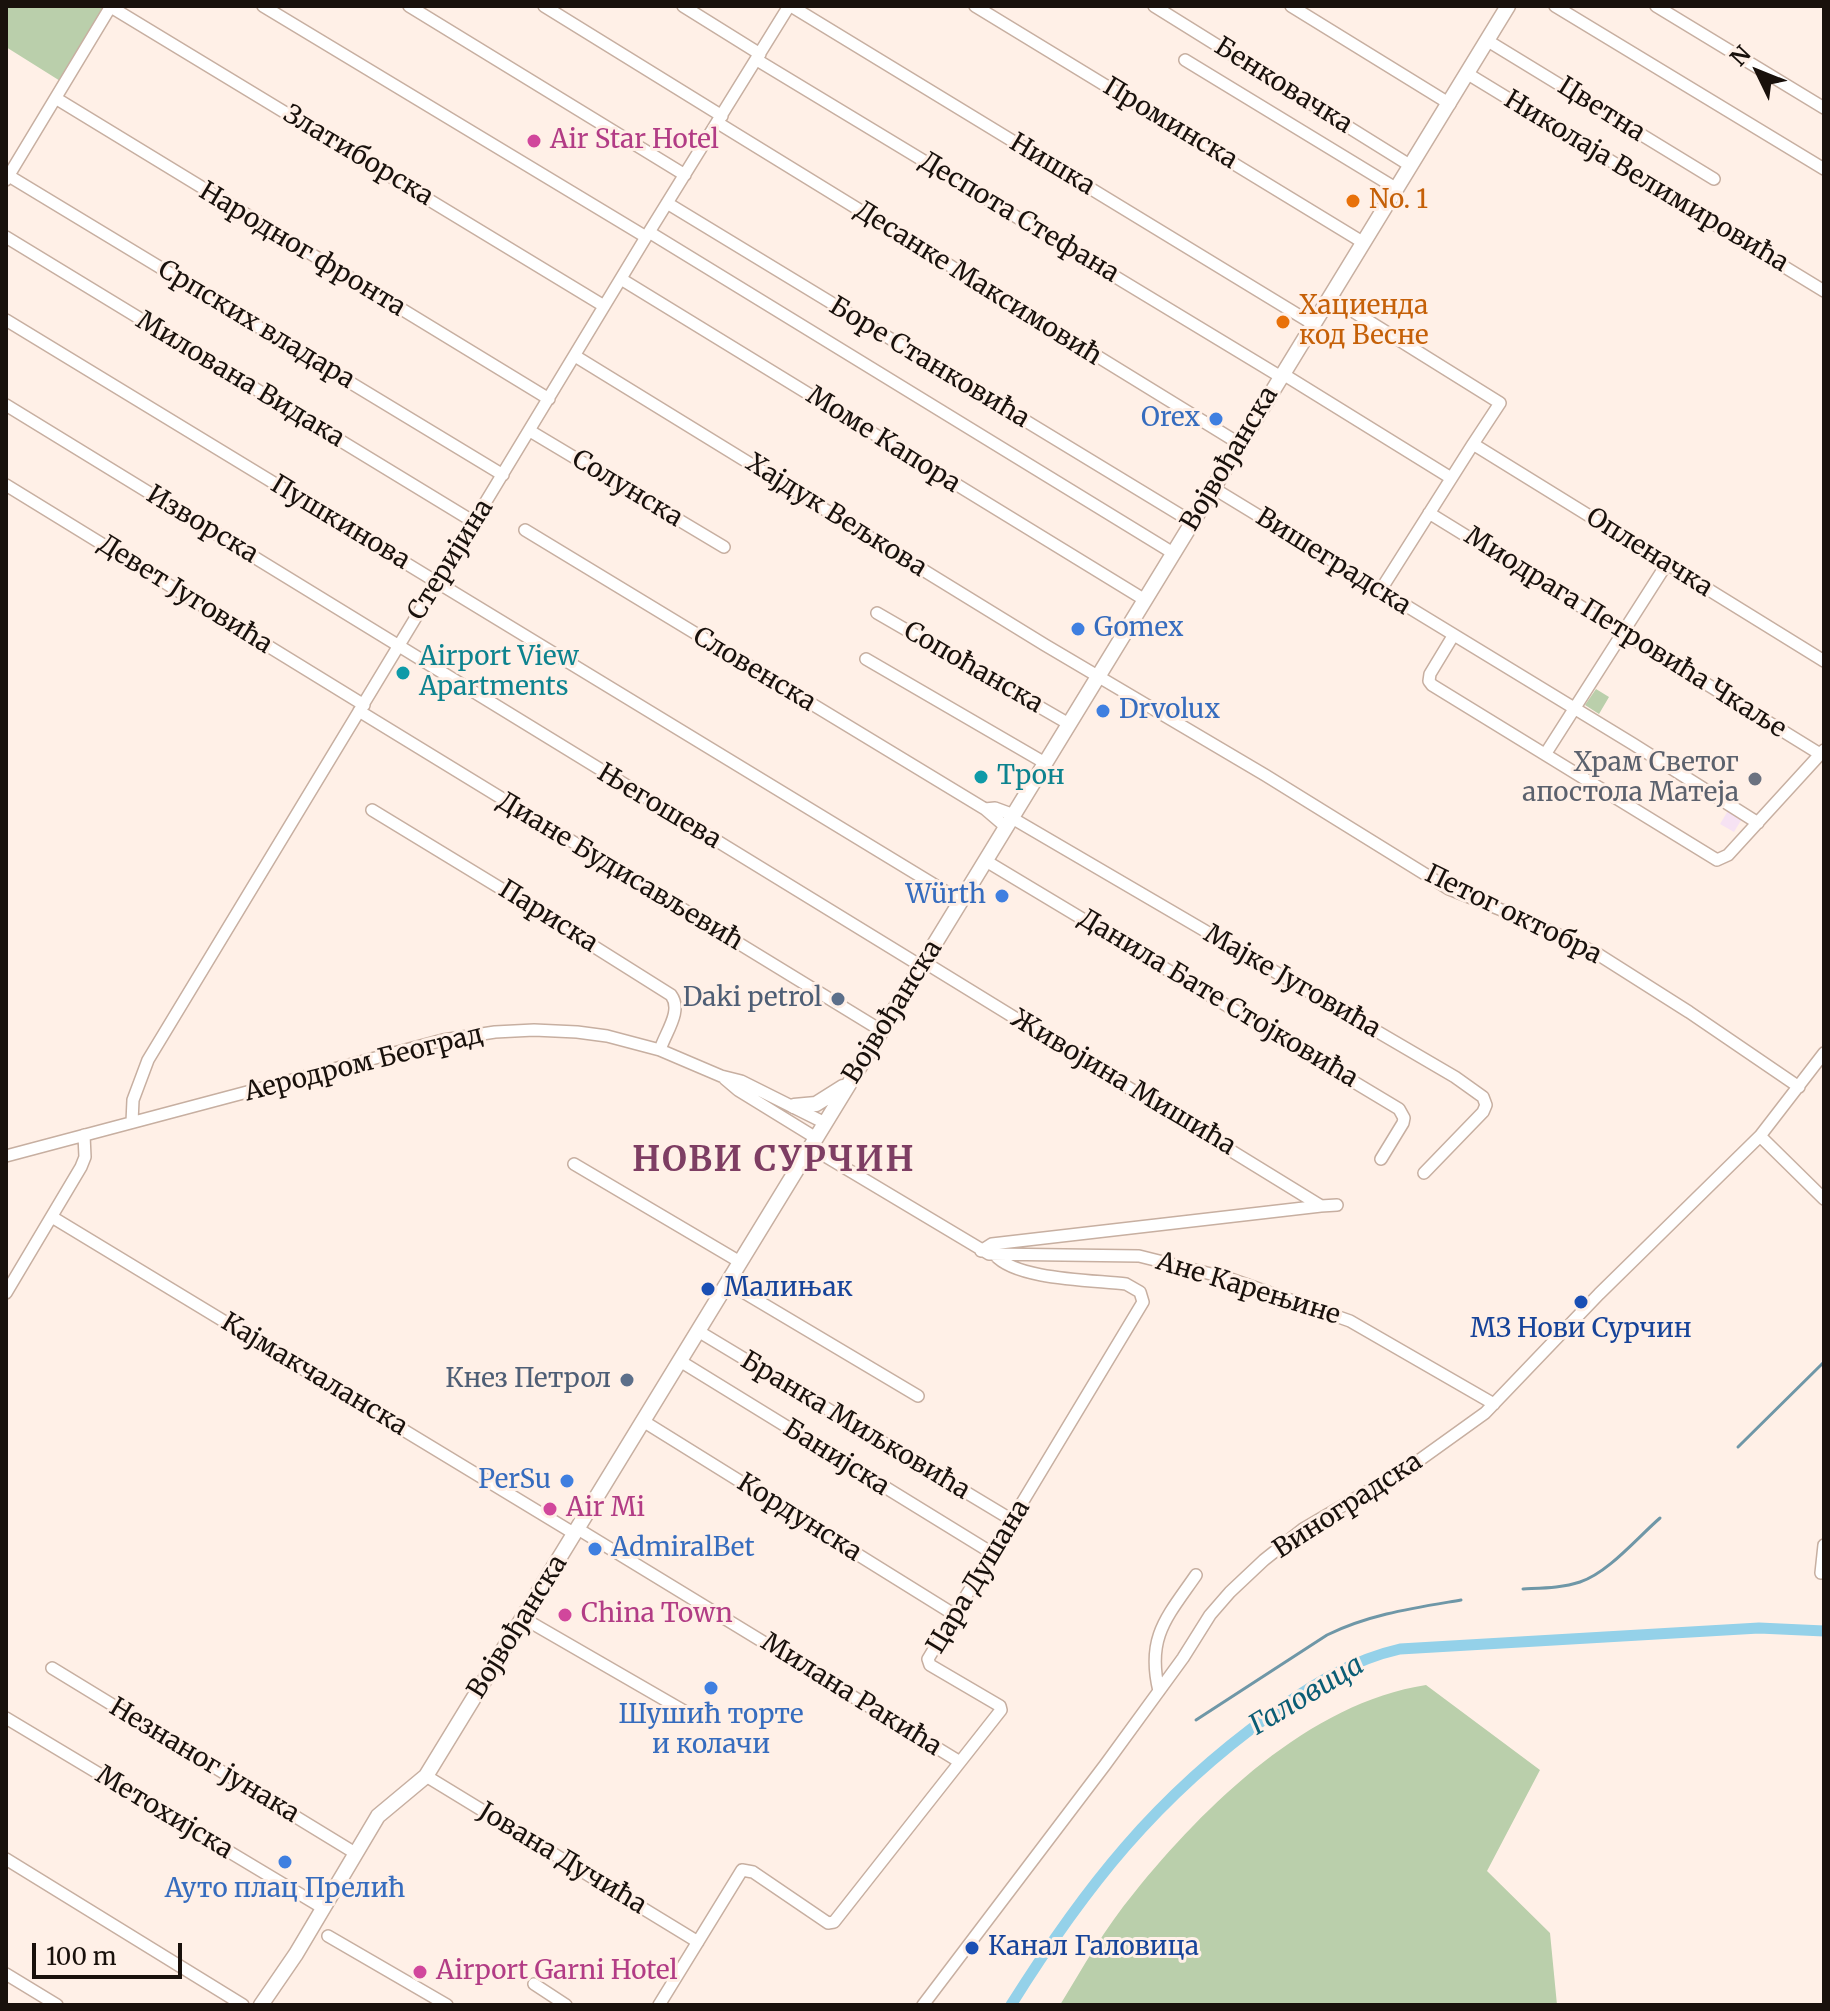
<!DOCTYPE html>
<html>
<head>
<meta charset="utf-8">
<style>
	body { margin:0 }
	#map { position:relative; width:1830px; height:2011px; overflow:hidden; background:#fff0e7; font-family:Merriweather,serif }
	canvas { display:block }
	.frame { position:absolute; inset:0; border:8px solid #19110c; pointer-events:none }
	.north { position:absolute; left:1718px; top:32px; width:80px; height:80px; -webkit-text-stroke:6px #fff0e7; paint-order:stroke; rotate:313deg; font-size:22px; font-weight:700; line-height:32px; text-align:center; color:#19110c }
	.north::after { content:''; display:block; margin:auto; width:28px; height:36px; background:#19110c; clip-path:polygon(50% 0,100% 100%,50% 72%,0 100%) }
	.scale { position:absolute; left:32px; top:1943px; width:150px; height:36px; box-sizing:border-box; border:4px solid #19110c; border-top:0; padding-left:10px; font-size:24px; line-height:28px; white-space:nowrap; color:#19110c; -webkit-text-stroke:6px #fff0e7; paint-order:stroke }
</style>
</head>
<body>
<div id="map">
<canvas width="1830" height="2011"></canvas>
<div class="frame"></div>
<div class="north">N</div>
<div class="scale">100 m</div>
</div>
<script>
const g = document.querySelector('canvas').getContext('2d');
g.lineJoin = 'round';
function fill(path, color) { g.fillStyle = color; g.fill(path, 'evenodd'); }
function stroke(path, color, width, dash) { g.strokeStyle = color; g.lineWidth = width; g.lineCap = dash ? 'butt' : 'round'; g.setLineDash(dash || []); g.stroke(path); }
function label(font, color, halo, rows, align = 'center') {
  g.font = font + ' Merriweather,serif'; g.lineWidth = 6; g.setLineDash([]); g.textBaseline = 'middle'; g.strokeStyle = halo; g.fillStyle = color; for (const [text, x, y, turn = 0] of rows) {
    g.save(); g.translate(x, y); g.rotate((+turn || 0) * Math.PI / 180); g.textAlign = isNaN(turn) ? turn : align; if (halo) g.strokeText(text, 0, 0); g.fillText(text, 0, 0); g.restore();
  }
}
fill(new Path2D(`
	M1729,809L1743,817L1734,832L1720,824Z`), '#f6e2f3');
fill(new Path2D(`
	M6,6H105L80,46L85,50L65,84L6,47Z
	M1596,689L1609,697L1599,714L1585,705Z
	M1426,1685L1540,1770L1487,1871L1550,1933L1557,2005H1060C1083,1967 1105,1928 1134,1893C1205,1805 1309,1703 1426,1685Z`), '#bacfab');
stroke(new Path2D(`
	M1738,1447L1824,1362
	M1523,1589C1542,1588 1562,1588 1580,1582C1608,1573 1638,1537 1660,1518
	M1196,1720L1327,1635C1370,1614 1414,1608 1461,1600`), '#6f97a7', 3);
stroke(new Path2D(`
	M1011,2005C1085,1887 1156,1797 1270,1715C1310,1686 1351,1660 1400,1649L1759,1628L1824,1631`), '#94d1e9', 11);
const minor = new Path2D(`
	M263,6L646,237
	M409,6L685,175
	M544,6L722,116
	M683,6L760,54
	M791,6L1313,324
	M975,6L1364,243
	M1154,6L1411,166
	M1291,6L1450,104
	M1555,6L1824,169
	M1656,6L1824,108
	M111,7L604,306
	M1488,41L1714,179
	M757,60L1281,377
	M1185,60L1397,189
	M1468,74L1824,291
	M57,99L549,399
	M718,123L1240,444
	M9,176L503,475
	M6,180L111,6
	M667,203L1192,522
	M649,232L1173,553
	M6,237L474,522
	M621,279L1145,600
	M1330,297L1500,403L1473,444
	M6,320L961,901
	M575,356L1045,645L1265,775L1449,889L1534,923L1596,953L1689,1012L1799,1087
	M1283,374L1451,478
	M6,405L921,966
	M530,431L724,547
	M6,485L364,705
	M1213,488L1633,744L1758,823
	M1429,513L1820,754
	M525,530L985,809L1006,827
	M1380,591L1473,444L1824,661
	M877,613L1069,724
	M1453,636L1430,674L1429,681L1432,685L1717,860L1728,855L1824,750
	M866,659L1045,763
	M359,711L882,1031
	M1546,753L1666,565
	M985,809L995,808L1014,815
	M372,810L528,905L671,995C683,1011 665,1033 660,1050
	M1012,818L1455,1077L1483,1097L1486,1105L1483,1112L1424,1173
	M986,861L1399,1109L1404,1118L1403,1123L1381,1159
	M924,962L1321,1206L1337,1205
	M725,1079L738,1090L816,1138
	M132,1122L133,1100L148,1060L646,237L789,6
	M1760,1136L1824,1199
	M810,1147L989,1254L1139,1256L1231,1279L1350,1321L1494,1404
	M6,1156L443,1040L495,1032L534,1030L577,1032L607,1036L660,1050L721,1076L741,1081L825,1123
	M574,1164L740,1262
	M52,1217L575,1534
	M981,1251L992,1244L1321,1206
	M728,1283L918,1396
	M6,1293L81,1167L85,1157L84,1135
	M698,1331L1012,1520
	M680,1361L992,1553
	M643,1421L955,1615
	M578,1529L960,1762
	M1821,1573L1824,1545
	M523,1618L691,1715
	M52,1668L355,1853
	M1159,1691C1146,1637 1167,1617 1196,1575
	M6,1718L323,1908
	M426,1776L698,1942
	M6,1859L243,2005
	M328,1936L447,2005
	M6,1974L57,2005
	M534,1984L566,2005
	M659,2005L742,1870L753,1872L828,1923L834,1922L1001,1710L1000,1706L930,1665L928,1659L1143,1302L1140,1292L1126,1284C1094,1280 1016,1280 995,1255
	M923,2005L1105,1765L1183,1658L1210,1615L1230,1592L1264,1560L1303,1529L1414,1464L1485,1413L1599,1294L1760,1136L1824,1053`);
const major = new Path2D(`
	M794,1106L816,1104L843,1087
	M261,2005L296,1954L378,1816L426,1776L1508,6`);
stroke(minor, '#c7afa1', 14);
stroke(major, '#c7afa1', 17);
stroke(minor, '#fff', 11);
stroke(major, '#fff', 14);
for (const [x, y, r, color] of [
	[534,141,8,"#d1479c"],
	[1353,201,8,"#e8710a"],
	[1283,322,8,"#e8710a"],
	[1216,419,8,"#3f7fe0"],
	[1078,629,8,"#3f7fe0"],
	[403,673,8,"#0f9aa8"],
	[1103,711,8,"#3f7fe0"],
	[981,777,8,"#0f9aa8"],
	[1755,779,8,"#6b7280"],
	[1002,896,8,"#3f7fe0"],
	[838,999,8,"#5c6f8a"],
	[708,1289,8,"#1a4fb4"],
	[1581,1302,8,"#1a4fb4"],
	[627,1380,8,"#5c6f8a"],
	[567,1481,8,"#3f7fe0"],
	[550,1509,8,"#d1479c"],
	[595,1549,8,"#3f7fe0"],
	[565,1615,8,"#d1479c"],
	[711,1688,8,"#3f7fe0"],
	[285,1862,8,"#3f7fe0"],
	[972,1948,8,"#1a4fb4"],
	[420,1972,8,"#d1479c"]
]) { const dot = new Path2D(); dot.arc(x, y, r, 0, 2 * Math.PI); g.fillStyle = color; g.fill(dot); stroke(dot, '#fff0e7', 3); }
label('26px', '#19110c', '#fff0e7', [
	["Бенковачка",1283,86,32],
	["Цветна",1601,110,32],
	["Проминска",1170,124,31],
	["Златиборска",358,156,31],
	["Нишка",1052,165,31],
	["Николаја Велимировића",1646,182,31],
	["Деспота Стефана",1019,218,31],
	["Народног фронта",302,250,31],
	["Десанке Максимовић",978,284,32],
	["Српских владара",256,325,31],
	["Боре Станковића",929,363,31],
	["Милована Видака",240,380,31],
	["Моме Капора",883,440,32],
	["Војвођанска",1230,459,-59],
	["Солунска",627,489,31],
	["Хајдук Вељкова",836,516,32],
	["Пушкинова",340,523,31],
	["Изворска",202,525,31],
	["Опленачка",1649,553,32],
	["Стеријина",451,560,-58],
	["Вишеградска",1333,562,32],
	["Девет Југовића",185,595,32],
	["Миодрага Петровића Чкаље",1625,633,32],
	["Сопоћанска",973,668,30],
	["Словенска",754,670,31],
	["Његошева",659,807,31],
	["Диане Будисављевић",620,872,31],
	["Петог октобра",1513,915,26],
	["Париска",548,917,32],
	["Мајке Југовића",1292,982,30],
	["Данила Бате Стојковића",1218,999,31],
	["Војвођанска",893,1012,-58],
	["Аеродром Београд",364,1064,-14],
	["Живојина Мишића",1123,1083,31],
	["Ане Карењине",1248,1289,17],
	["Кајмакчаланска",314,1375,31],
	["Бранка Миљковића",855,1426,31],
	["Банијска",836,1458,32],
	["Виноградска",1348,1506,-33],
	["Кордунска",799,1518,32],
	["Цара Душана",979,1577,-59],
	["Војвођанска",518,1627,-58],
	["Милана Ракића",851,1695,32],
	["Незнаног јунака",204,1761,31],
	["Метохијска",164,1813,31],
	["Јована Дучића",562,1859,31]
]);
label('26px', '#b23c85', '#fff0e7', [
	["Air Star Hotel",550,141],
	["Air Mi",566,1509],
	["China Town",581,1615],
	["Airport Garni Hotel",436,1972]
], 'left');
label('26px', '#c56008', '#fff0e7', [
	["No. 1",1369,201],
	["Хациенда",1299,307],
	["код Весне",1299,337]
], 'left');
label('26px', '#366cbe', '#fff0e7', [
	["Orex",1200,419],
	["Gomex",1094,629,"left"],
	["Drvolux",1119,711,"left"],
	["Würth",986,896],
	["PerSu",551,1481],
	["AdmiralBet",611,1549,"left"],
	["Шушић торте",711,1716,"center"],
	["и колачи",711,1746,"center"],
	["Ауто плац Прелић",285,1890,"center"]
], 'right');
label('26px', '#0d838f', '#fff0e7', [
	["Airport View",419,658],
	["Apartments",419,688],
	["Трон",997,777]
], 'left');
label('26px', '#5b616d', '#fff0e7', [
	["Храм Светог",1739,764],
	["апостола Матеја",1739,794]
], 'right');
label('26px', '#4e5e75', '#fff0e7', [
	["Daki petrol",822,999],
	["Кнез Петрол",611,1380]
], 'right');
label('26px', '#164399', '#fff0e7', [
	["Малињак",724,1289],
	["МЗ Нови Сурчин",1581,1330,"center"],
	["Канал Галовица",988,1948]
], 'left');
label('italic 28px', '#0b5d75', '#fff0e7', [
	["Галовица",1307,1696,-31]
]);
g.letterSpacing = '2px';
label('bold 34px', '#7e3e63', '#fff0e7', [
	["НОВИ СУРЧИН",774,1161]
]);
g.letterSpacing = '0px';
</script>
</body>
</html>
